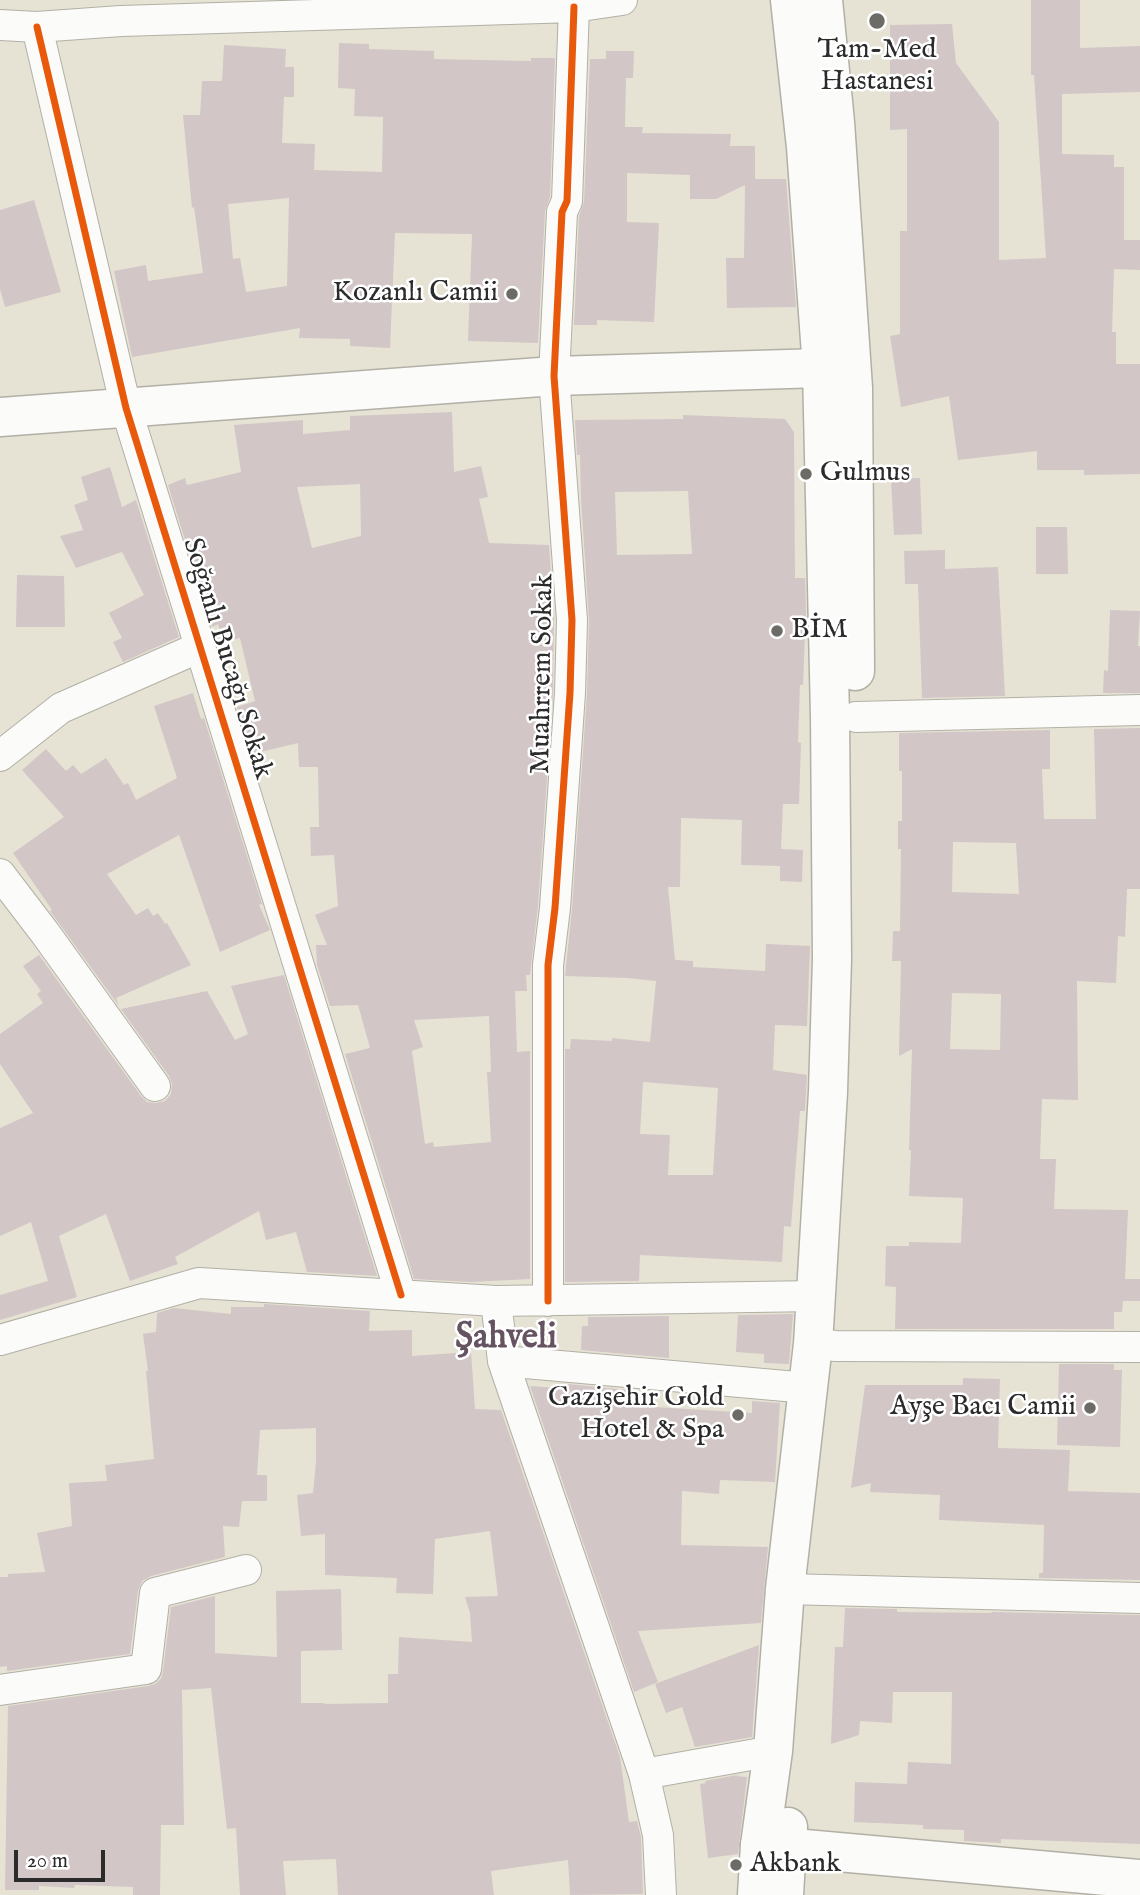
<!DOCTYPE html>
<html>
<head>
<meta charset="utf-8">
<style>
	body { margin:0 }
	#map { position:relative; width:1140px; height:1895px; overflow:hidden; background:#e6e3d4; font-family:"IM FELL English",serif }
	canvas { display:block }
	.scale { position:absolute; left:14px; top:1850px; width:91px; height:32px; box-sizing:border-box; border:4px solid #2b2b2b; border-top:0; padding-left:9px; font-size:21px; line-height:24px; white-space:nowrap; color:#2b2b2b; -webkit-text-stroke:5px #fff; paint-order:stroke }
</style>
</head>
<body>
<div id="map">
<canvas width="1140" height="1895"></canvas>
<div class="scale">20 m</div>
</div>
<script>
const g = document.querySelector('canvas').getContext('2d');
g.lineJoin = 'round';
function fill(path, color) { g.fillStyle = color; g.fill(path, 'evenodd'); }
function stroke(path, color, width, dash) { g.strokeStyle = color; g.lineWidth = width; g.lineCap = dash ? 'butt' : 'round'; g.setLineDash(dash || []); g.stroke(path); }
function label(font, color, halo, rows, align = 'center') {
  g.font = font + ' "IM FELL English",serif'; g.lineWidth = 5; g.setLineDash([]); g.textBaseline = 'middle'; g.strokeStyle = halo; g.fillStyle = color; for (const [text, x, y, turn = 0] of rows) {
    g.save(); g.translate(x, y); g.rotate((+turn || 0) * Math.PI / 180); g.textAlign = isNaN(turn) ? turn : align; if (halo) g.strokeText(text, 0, 0); g.fillText(text, 0, 0); g.restore();
  }
}
fill(new Path2D(`
	M1031,0H1080V48L1140,46V92L1062,94V154L1114,155V167H1124V240H1140V270L1114,269L1112,332H1116V364H1140V474L1084,475V470H1037V451L958,460L949,396L901,407L890,336L900,334V231H907V129L890,130V25L952,24L956,63L999,122V260L1046,258L1034,75H1031Z
	M339,43L369,44V49L434,51V59L531,61V58H555L550,197L545,211L538,343L468,341L472,234L395,233L390,348L350,346V339L299,338L300,328L132,357L114,271L146,265L148,281L203,273L194,207L192,208L183,115H200L202,81H222L224,45L286,49L285,67H294V97H284L282,143L315,144L314,170L382,172L383,117L354,116L355,89L338,88ZM289,198L287,286L246,292L240,258L233,259L228,204Z
	M606,51H634L633,78H626L625,127H643L642,133L731,134L730,146H755V179H786L796,307L727,308L726,258H744L745,185L716,199H690V175L627,173V222L659,223L654,322L597,320V325H574L579,216L584,202L590,59H606Z
	M34,200L61,292L5,307L0,289V210Z
	M452,412L454,472L481,466L488,497L479,499L489,543L549,545L554,620L553,692L538,906L530,975H526L527,991H515L517,1052L530,1051V1279L471,1282L414,1279L345,1054L370,1048L358,1005L330,1006L317,965L316,945H327L315,915L338,906L334,855L311,856L310,827H319L318,767H299L298,743L252,754L237,707L255,701L240,638L223,642L218,624L212,627L168,485L185,478L187,485L241,472L234,425L303,420V434L350,430V416ZM360,484L361,536L312,548L297,487ZM489,1016L491,1072H487L491,1142L434,1147L433,1142L425,1144L412,1051L423,1047L414,1020Z
	M683,415L785,419L794,432L795,578H805L806,613L803,685H800L798,742L801,743L799,804H783L781,849L803,850L802,882L780,881V866L741,865L742,820L681,818L680,887H668L675,960L693,961V967L765,971L766,944L810,946L807,1026L775,1025L773,1070L807,1075L805,1111H800L791,1227L784,1226L782,1262L640,1255L639,1281L565,1282V1049H570L571,1039L612,1041V1038L650,1042L656,981L627,978L565,976L572,909L587,694L589,620L581,499L580,455H577L575,420L683,419ZM688,491L692,554L617,555L615,492ZM643,1082L718,1088L713,1175H668L670,1135L640,1134Z
	M110,467L122,507L136,500L179,637L123,662L113,642L122,638L109,613L144,595L122,552L76,568L60,536L83,530L74,505L88,500L81,477Z
	M920,478L922,534L894,535L891,479Z
	M1036,527H1067L1068,574H1036Z
	M945,550V569L998,567L1005,696L922,698L918,584H905L904,551Z
	M17,575L64,576L65,627H16Z
	M1110,610L1140,611L1138,646H1140V693H1103L1104,670L1108,671Z
	M193,693L201,719L204,718L262,904L259,905L270,930L220,952L179,835L107,874L136,915L148,908L153,916L158,913L165,924L167,923L191,965L116,998L119,1006L50,911L52,910L13,853L64,817L22,770L46,749L66,771L73,765L81,774L106,758L124,785L128,783L136,800L177,778L154,706Z
	M1140,728V889H1127L1125,937L1118,936L1116,983L1077,981L1078,1100L1042,1099L1040,1159H1056L1054,1209L1128,1210L1125,1279H1140V1301H1123L1122,1312H1114V1329H895L896,1287L885,1286L886,1246H909V1242L961,1243L963,1198L909,1196L911,1150H909L912,1049L899,1056L901,961H892L893,931H900L901,849H898V821H902V771H899V733L1050,730V769H1042L1044,819H1096L1094,729ZM953,842L1016,843L1019,894L952,892ZM952,993L1001,994L1000,1050L950,1049Z
	M39,955L141,1096L147,1102L156,1103L165,1101L171,1094L172,1084L169,1076L121,1009L207,991L235,1040L248,1034L231,986L284,975L377,1276L307,1272L296,1232L266,1240L259,1211L175,1257L178,1264L130,1281L106,1214L59,1236L77,1297L0,1320V1295L48,1281L31,1222L0,1236V1128L33,1113L0,1064V1034L43,1003L37,994L41,991L23,966Z
	M264,1304L370,1311L369,1331L412,1330V1356L471,1352L475,1409L501,1410L620,1757L629,1822L637,1821L641,1837L643,1894L570,1895L568,1860L491,1871L494,1895H338L336,1859L283,1861L286,1895H240L236,1828L227,1829L211,1688L182,1690L184,1825H161L160,1895H133V1887L75,1885L74,1888L39,1886V1890H5L8,1706L148,1686L155,1684L161,1679L163,1671L171,1607L215,1596V1653L277,1657L276,1591L341,1589L342,1650L301,1651V1703H324L325,1704L388,1703V1674H398L399,1637L472,1642L470,1613L465,1597L498,1596L490,1531L435,1539L433,1594L396,1593L397,1578L325,1575V1534L301,1536L297,1495L313,1493L316,1462V1428L260,1430L257,1475H267V1501H242L239,1527L223,1526L225,1557L151,1576L142,1581L138,1591L130,1654L7,1671V1666L0,1667V1577H8V1574L45,1572L37,1533L72,1526L69,1483L107,1481L105,1465L154,1459L146,1371H148L143,1334L156,1332L157,1313L174,1308L231,1314V1307H264Z
	M793,1314L789,1364L764,1363V1354L736,1352L738,1315Z
	M669,1316V1358L581,1350L582,1326H588V1317Z
	M1059,1364H1114V1370H1122L1120,1447L1057,1445Z
	M963,1378L1000,1379L998,1448L1070,1450L1068,1491L1140,1493V1580L1039,1578V1573H1043L1044,1525L939,1520L940,1495L870,1492L871,1483L851,1488L865,1385H963Z
	M558,1383L638,1391V1406L752,1413V1401L780,1403L775,1482L720,1480L719,1494L682,1491L681,1545L768,1547L761,1623L638,1631L658,1682L634,1692L530,1386L558,1388Z
	M845,1608L897,1609V1612L992,1613V1612L1140,1615V1844L1001,1839V1843L964,1841V1830L923,1829V1825L854,1822L855,1782L907,1784L908,1762L951,1764L952,1692H893L892,1723L860,1721L859,1735L831,1744L835,1647H843Z
	M759,1645L752,1737L695,1747L682,1707L666,1713L655,1684Z
	M742,1774L736,1776L747,1777L738,1854L708,1858L700,1784L706,1783L705,1781Z`), '#d2c6c7');
const street = new Path2D(`
	M0,25L37,27L121,21L574,7L622,0
	M37,27L126,408L401,1295
	M856,717L1140,710
	M0,756L61,708L200,647
	M0,874L45,933L155,1086
	M496,1301L503,1361L644,1774L658,1835L661,1895
	M548,1301V965L555,908L570,693L572,620L554,376L562,212L567,201L574,7
	M0,1340L199,1283L496,1301L816,1296
	M813,1344L836,1346L1140,1347
	M503,1361L808,1388
	M785,1589L1140,1598
	M0,1690L146,1669L155,1593L246,1570
	M644,1774L773,1751`);
const secondary = new Path2D(`
	M0,417L554,376L822,368
	M760,1845L1140,1879`);
const primary = new Path2D(`
	M823,0L835,122L853,388L855,671
	M757,1895L760,1845L773,1751L785,1589L813,1344L828,1092L832,959L830,716L822,368L806,147L790,0
	M784,1895L788,1827`);
stroke(street, '#b2b0a6', 32);
stroke(secondary, '#b2b0a6', 41);
stroke(primary, '#b2b0a6', 41);
stroke(street, '#fbfbf9', 30);
stroke(secondary, '#fbfbf9', 38);
stroke(primary, '#fbfbf9', 38);
stroke(new Path2D(`
	M37,27L126,408L401,1295
	M548,1301V965L555,908L570,693L572,620L554,376L562,212L567,201L574,7`), '#e8590c', 7);
for (const [x, y, r, color] of [
	[877,21,9,"#6c6b66"],
	[512,294,7,"#6c6b66"],
	[806,474,7,"#6c6b66"],
	[777,631,7,"#6c6b66"],
	[1090,1408,7,"#6c6b66"],
	[738,1415,7,"#6c6b66"],
	[736,1865,7,"#6c6b66"]
]) { const dot = new Path2D(); dot.arc(x, y, r, 0, 2 * Math.PI); g.fillStyle = color; g.fill(dot); stroke(dot, '#fff', 2.5); }
label('28px', '#2b2b2b', '#fff', [
	["Tam-Med",877,51,"center"],
	["Hastanesi",877,83,"center"],
	["Kozanlı Camii",498,294],
	["Gulmus",820,474,"left"],
	["BİM",791,631,"left"],
	["Gazişehir Gold",724,1399],
	["Hotel & Spa",724,1431],
	["Ayşe Bacı Camii",1076,1408],
	["Akbank",750,1865,"left"]
], 'right');
label('28px', '#2b2b2b', '#fff', [
	["Soğanlı Bucağı Sokak",226,659,73],
	["Muahrrem Sokak",544,674,-89]
]);
label('bold 35px', '#665361', '#fff', [
	["Şahveli",506,1340]
]);
</script>
</body>
</html>
